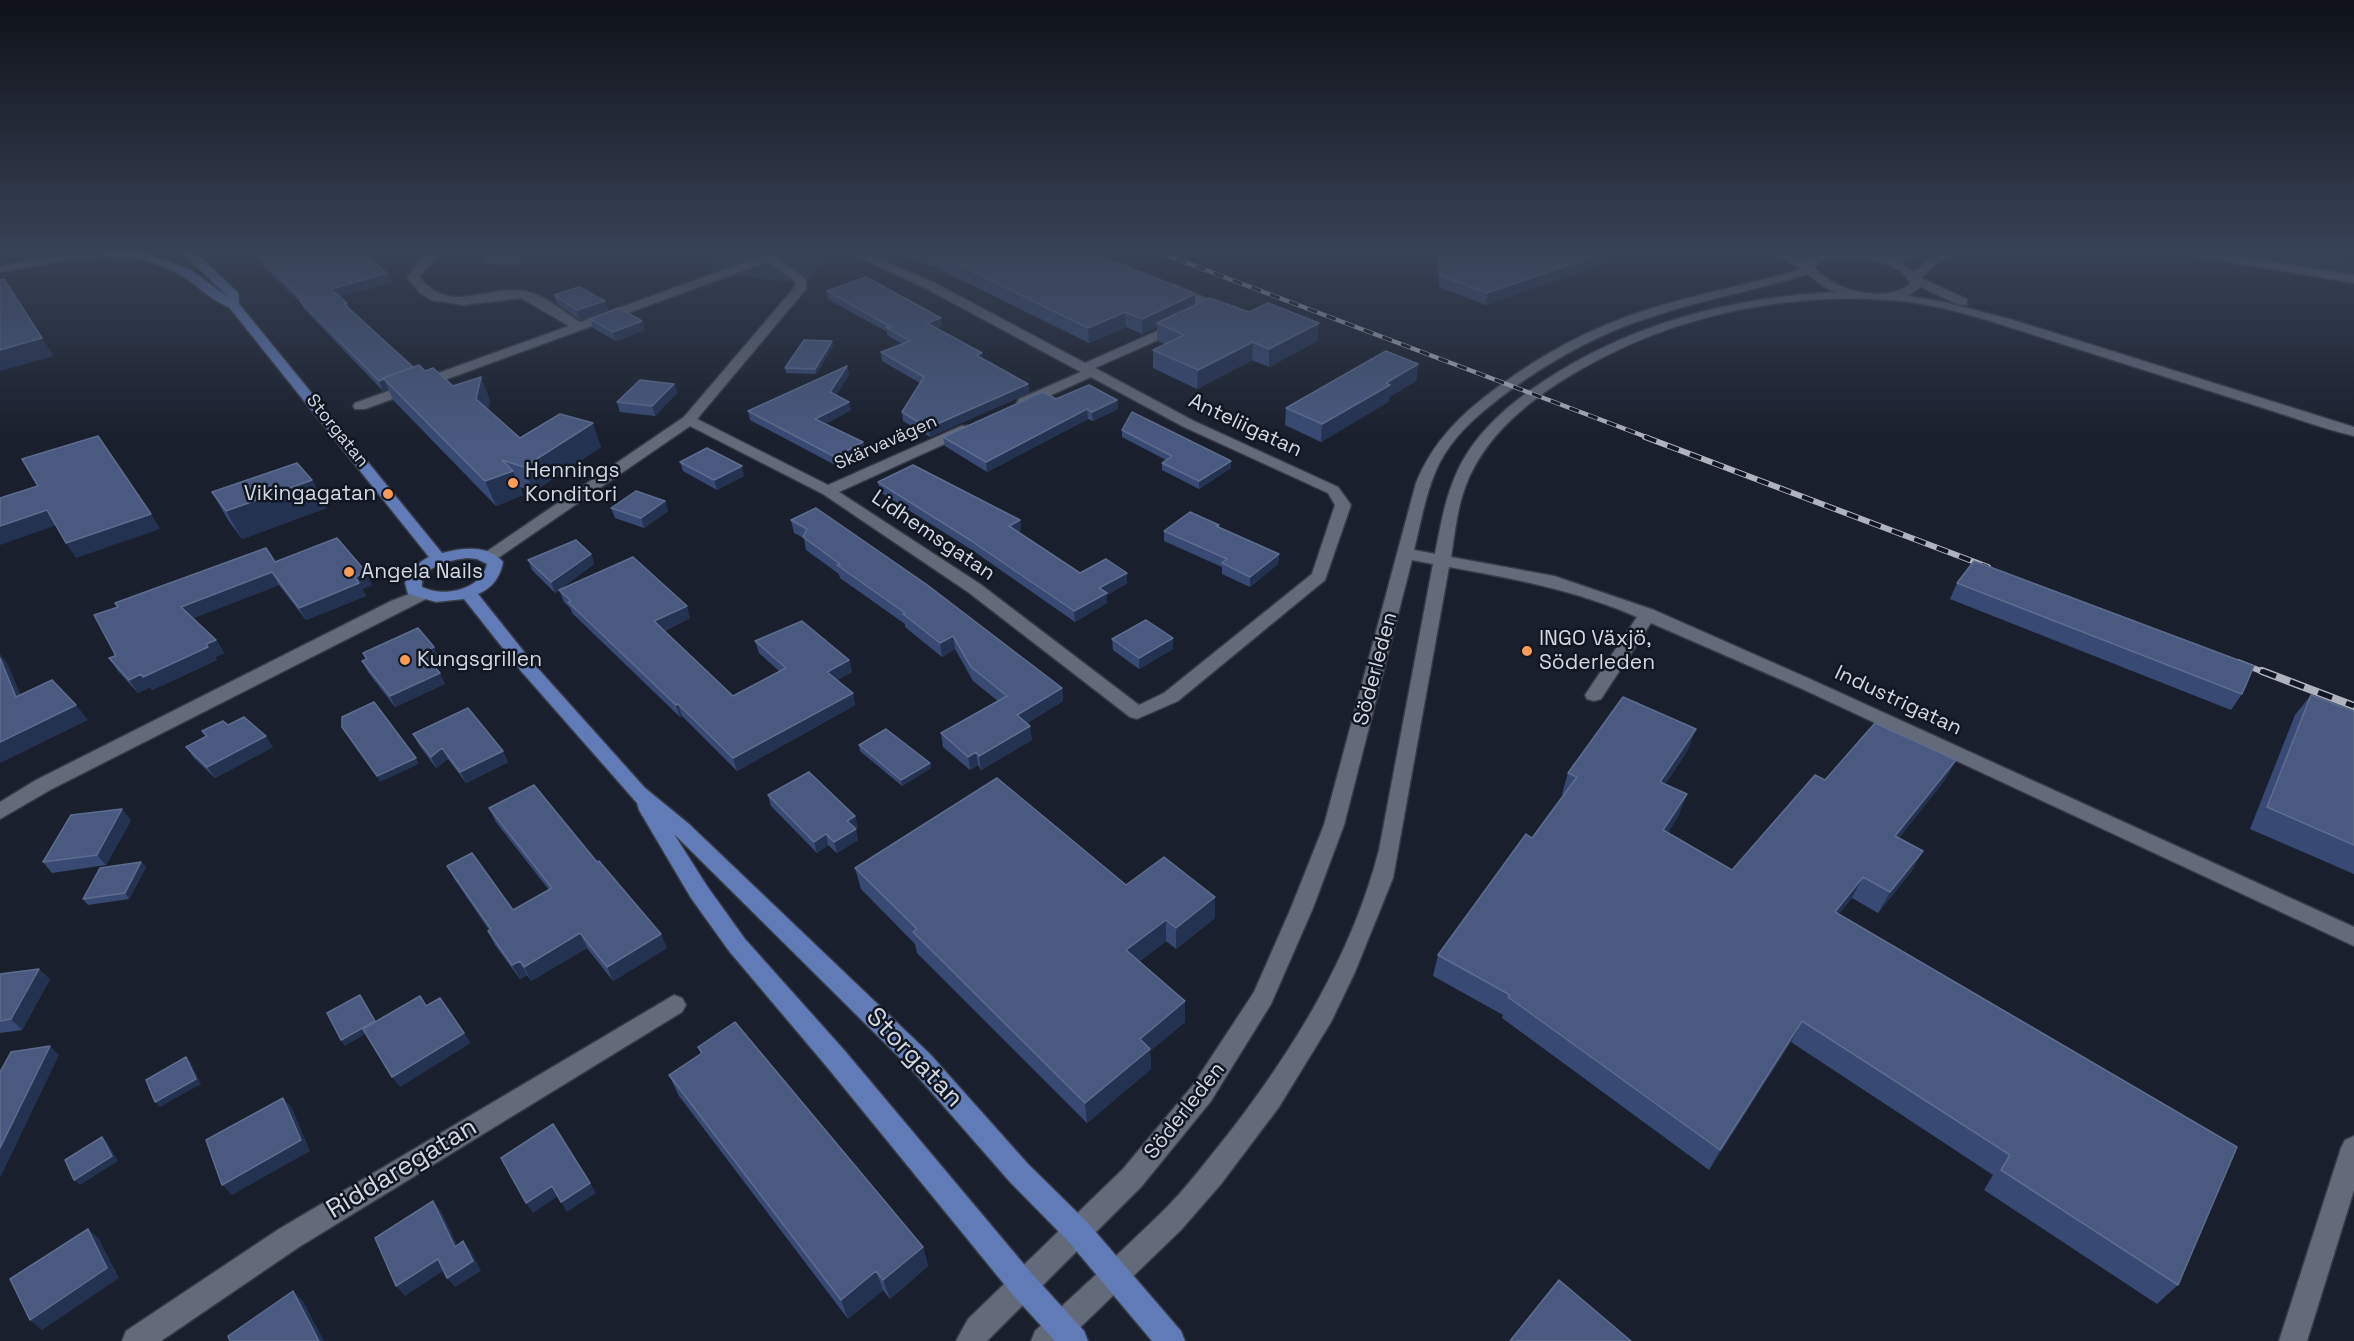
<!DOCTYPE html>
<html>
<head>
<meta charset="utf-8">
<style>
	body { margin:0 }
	canvas { display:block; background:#191f2c }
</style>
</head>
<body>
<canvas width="2354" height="1341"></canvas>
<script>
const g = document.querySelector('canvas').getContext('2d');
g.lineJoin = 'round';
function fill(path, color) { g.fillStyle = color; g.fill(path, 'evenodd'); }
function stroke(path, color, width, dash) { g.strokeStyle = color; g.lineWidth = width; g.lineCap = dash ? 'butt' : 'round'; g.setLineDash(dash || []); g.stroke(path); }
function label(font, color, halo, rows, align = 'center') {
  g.font = font + ' "Space Grotesk",sans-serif'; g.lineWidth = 5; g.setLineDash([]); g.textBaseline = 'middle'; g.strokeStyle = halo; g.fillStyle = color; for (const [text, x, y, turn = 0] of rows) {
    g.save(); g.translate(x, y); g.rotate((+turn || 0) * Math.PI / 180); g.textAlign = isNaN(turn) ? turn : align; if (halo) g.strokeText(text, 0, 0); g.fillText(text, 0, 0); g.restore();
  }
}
fill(new Path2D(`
	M710,252H832L810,279L792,282L741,276L711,277Z
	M2210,252H2313L2354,263V279Z`), '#233151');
const minor = new Path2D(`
	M427,252H439L419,277C451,316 483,285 523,291C543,293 563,312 580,322L773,252H790L777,259L806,279V289L697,419L828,485L961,426H971L973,429L971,432L839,492L980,584L1139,705L1164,693L1312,574L1335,505L1328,493L1184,427L1091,377L1029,405H1019L1017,402L1019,399L1081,372L925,288L847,252H863L933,282L1085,363L1175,323H1183L1185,326L1183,329L1095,368L1194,421L1338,487L1351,505L1325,580L1178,701L1137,719L1130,717L968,592L823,494L690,426L495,560H483L481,557L483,554L684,417L794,288L796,282L767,262L365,409H355L353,406L355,403L569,326L521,298L463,305L431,300L419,292L407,277Z
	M1768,252H1784L1806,262L1809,258C1836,249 1853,254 1881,256C1897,257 1912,252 1929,252L1900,262L1914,272C1928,259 1939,252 1958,252L1936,264L1921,278L1967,299V305H1959L1921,287L1908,296L1944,302L2013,320L2354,427V436C2320,428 2287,415 2254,405C2187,384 2120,362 2053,341C2001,325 1946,304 1891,300C1792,292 1683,314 1596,361C1543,389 1488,428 1466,485C1457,508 1455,533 1451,557L1554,576L1654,610L1810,679L2354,927V946L1798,687L1651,623L1601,699L1594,701L1587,699L1585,695L1637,617C1575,590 1515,579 1449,567L1393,878L1355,972L1331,1022L1279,1107L1221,1184L1181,1230L1066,1341H1031L1035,1331C1077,1292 1120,1253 1161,1213C1186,1189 1207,1160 1229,1133C1294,1049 1352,955 1379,850L1433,564L1412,560L1344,825L1313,908L1271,1004L1211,1101L1141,1187L987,1341H956L968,1319L1123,1169L1193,1085L1254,992L1291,908L1324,825L1416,483C1433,441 1462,413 1498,387C1542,354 1591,328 1643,311C1695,294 1749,285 1802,269ZM1834,257C1857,258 1900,258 1910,284C1885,304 1834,291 1815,268L1818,262ZM1808,274L1824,287L1837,292C1731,297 1629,324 1541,383C1512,402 1484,426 1466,455C1447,486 1442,519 1435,554L1414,550C1422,519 1427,483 1444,455C1460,429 1485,409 1509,391C1553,359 1602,332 1654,316C1704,299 1757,290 1808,274Z
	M2183,252H2211L2354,275V283L2189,255Z
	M73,253H115L109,256L73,259L0,272V266Z
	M1173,284L1217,303L1220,308L1211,316H1203L1201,313L1207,308L1169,291L1167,288Z
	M420,590L426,591L428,595L426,599L50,790L0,819V802L36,780L391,601Z
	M674,995L682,998L686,1005L682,1012L299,1247L161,1341H122L126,1331L279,1229Z
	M2354,1136V1190L2307,1341H2279L2341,1148L2345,1140Z`);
const major = new Path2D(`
	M101,252H151L150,255L191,270L228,297L182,252H195L238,293L239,304L442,553C462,548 488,544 503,562C500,578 492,588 478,594L533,663L645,788L689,824L930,1054L1028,1164L1088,1223L1181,1331L1185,1341H1152L1068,1241L1010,1182L912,1070L674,834L707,886L745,939L845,1051L1033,1275L1084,1331L1088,1341H1055L1013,1295L827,1067L729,951L691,898L639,810L637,803L521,671L464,599L436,602L408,594L405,583C410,571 417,563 429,557L229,307C206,298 192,278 169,269C159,265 144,258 133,258C123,257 110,259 101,252ZM467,558L477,559L487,564C481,590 444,598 422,587C420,566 451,560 467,558Z`);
stroke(minor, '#373b45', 3);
stroke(major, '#373b45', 3);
fill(minor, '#636a79');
fill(major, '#617bb6');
const railFar2 = new Path2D(`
	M1158,252L1649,438`);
const railFar1 = new Path2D(`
	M1645,437L1988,567
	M2238,662L2266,673`);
const rail = new Path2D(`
	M2262,671L2354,706`);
stroke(railFar2, '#afb3bd', 4.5);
stroke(railFar1, '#afb3bd', 6);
stroke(rail, '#afb3bd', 8);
stroke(railFar2, '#101622', 3, [10]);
stroke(railFar1, '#101622', 4, [12]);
stroke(rail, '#101622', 5, [15]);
fill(new Path2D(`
	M249,252H362L387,273L391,282L339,297L347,303L350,310L413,367L425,371L453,386L490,400L488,410L520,438L601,447L533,492L520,487L523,495L496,506L394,401L388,389L383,391L304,309L302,304Z
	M533,252L519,265L486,264L483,256Z
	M894,252H1092L1195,305L1319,323L1317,341L1269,367L1252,360L1197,389L1153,368V350L1165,344L1157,341V327L1142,334L1126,327L1089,343L935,267Z
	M1331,252H1346L1340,255Z
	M1437,252H1637L1486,305L1439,287Z
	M827,291L942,326L937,328L983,359L1028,384L1029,393L930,437L903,421L902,412L920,383L882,361L881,352L902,344L887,335V332L828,299Z
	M554,295L608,310L580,320L557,304Z
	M590,319L645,330L616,341L593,328Z
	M833,346L816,374L786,373L785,368Z
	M1418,364L1416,381L1389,397L1388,402L1321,442L1285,425L1286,408Z
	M847,366L849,374L836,395L851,410L825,424L863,442L865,451L837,466L750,420L748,411Z
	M674,384L677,393L655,416L620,412L617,402Z
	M1056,399L1117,400L1118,409L1093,421L1088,419L987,472L945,446L943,437Z
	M1122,430L1231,468L1199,489L1162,470V463L1166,460L1122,437Z
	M680,462L744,476L717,490L683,471Z
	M312,480L326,508L242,539L228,520L212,492Z
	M878,482L1020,520L1021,530L1018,532L1080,573H1127V583L1107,595V603L1075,622L972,550L880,492Z
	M665,501L668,511L644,528L615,518L611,508Z
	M816,508L1062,688L1063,701L1027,723L1032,740L981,770L978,765L970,770L943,747L941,733L998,701L973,681L955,649L942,657L905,627V624L840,578L839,574L806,550L804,538L794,533L791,520Z
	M1219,525V527L1279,554L1278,564L1250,587L1222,574V567L1164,541V531Z
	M591,554L594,564L555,593L532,570L528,560Z
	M275,562L372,585L362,589L366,596L306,620L279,585L193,618L216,640L224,653L215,657L217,660L152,690L150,687L138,693L118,671L109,658Z
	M1957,583L2242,694L2231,710L1950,599Z
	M559,590L690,618L664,631L733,696L779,671L759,653L755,641L849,660L852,672L837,680L853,693L855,705L737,771L682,716L680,717L573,614L570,608L564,602Z
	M1173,638V649L1139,669L1113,650L1112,639Z
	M363,653L439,658L430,662L445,684L395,707L368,672L362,661L366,660Z
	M2311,695L2354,711V874L2250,829L2295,715Z
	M228,725L273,747L215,778L194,758L186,747L206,737L202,731Z
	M413,734L508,762L466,783L448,759L436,768L419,745Z
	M859,745L930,763L931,768L902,786L860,751Z
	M1688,750L1665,784L1679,815L1668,832L1732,870L1825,780L1956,760L1944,781L1899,838L1923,851L1911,872L1878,913L1852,898L1838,915L2178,1285L2157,1304L1984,1190L1993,1175L1791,1042L1709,1170L1502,1018L1503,1015L1433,976L1438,955L1532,838L1564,795L1562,794L1568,773Z
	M768,795L858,827L855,829L858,840L837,853L828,845L817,853L771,806Z
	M489,808L667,948L613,981L587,948L531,981L527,975L520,979L495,945L488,931L489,930L455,880L447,866L513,910L549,890L496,822Z
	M131,820L106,865L52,873L43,862Z
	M141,862L146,867L129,899L88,905L83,899Z
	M855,868L1126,885L1215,918L1176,949L1166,941L1140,961L1185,1022L1150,1051L1151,1069L1087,1123L917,953L915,944L861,889Z
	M0,974L50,979L22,1030L0,1033Z
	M698,1047L923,1247L928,1266L890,1299L883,1290L848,1319L679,1096L669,1075L701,1054Z`), '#384a74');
fill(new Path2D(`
	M523,252H533L519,265L516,258Z
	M1607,252H1637L1486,305L1487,293Z
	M387,273L391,282L335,298L331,289Z
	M1195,294V310L1157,323V327L1142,334V319Z
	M605,301L608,310L580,320L577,310Z
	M1125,312L1126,327L1089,343L1088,328Z
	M941,318L942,326L928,331L927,323Z
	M642,321L645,330L616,341L613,332Z
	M1319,323L1317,341L1269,367V349Z
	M42,338L54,356L0,371V350Z
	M832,341L833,346L816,374L815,369Z
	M1253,342L1252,360L1197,389L1198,370Z
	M982,353L983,361L976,355Z
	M1418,364L1416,381L1389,397L1388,402L1321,442L1322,424L1386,383Z
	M847,366L849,374L832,401L830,392Z
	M481,377L490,400L486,423L476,399Z
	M384,379L388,389L383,391L379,381Z
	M674,384L677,393L655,416L652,406Z
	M1028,384L1029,393L930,437L928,428Z
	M1117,400L1118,409L1093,421L1092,412Z
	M849,402L851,410L817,428L815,419Z
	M1087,409L1088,419L987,472L986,462Z
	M593,423L601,447L533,492L524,467Z
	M863,442L865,451L837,466L835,457Z
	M1231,461V468L1199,489V481Z
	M742,466L744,476L717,490L714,480Z
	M513,471L523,495L496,506L485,481Z
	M312,480L326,508L242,539L226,511Z
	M665,501L668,511L644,528L641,518Z
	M47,510L57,525L0,545V526Z
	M151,514L160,529L76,558L66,543Z
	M1020,520L1021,530L1010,536L1009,526Z
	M591,554L594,564L555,593L551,582Z
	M1279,554L1278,564L1250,587V577Z
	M272,572L279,585L189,620L181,607Z
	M366,572L372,585L362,589L366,596L306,620L299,608L355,577Z
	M1127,573V583L1107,595V603L1075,622L1074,611L1099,588Z
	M687,606L690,618L658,633L654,621Z
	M953,636L955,649L942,657L940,643Z
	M1173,638V649L1139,669V658Z
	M216,640L224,653L215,657L217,660L152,690L143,677Z
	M434,647L439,658L427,663L422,653Z
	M0,654L8,665L28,712L16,697L0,658Z
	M849,660L852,672L830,684L827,672Z
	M440,673L445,684L395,707L390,696Z
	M141,674L150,687L138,693L129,680Z
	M1062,688L1063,701L1018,728L1017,715Z
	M853,693L855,705L737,771L733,758Z
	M678,704L682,716L680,717L676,705Z
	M76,705L88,720L0,763V742Z
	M1030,726L1032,740L981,770L979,756Z
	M1696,729L1688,750L1653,803L1660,782Z
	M266,736L273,747L215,778L207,767Z
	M442,748L448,759L436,768L431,757Z
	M503,751L508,762L466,783L460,772Z
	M976,752L978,765L970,770L968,757Z
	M416,758L419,764L380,782L377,776Z
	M1956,760L1944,781L1884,857L1895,836Z
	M930,763L931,768L902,786L901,780Z
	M1687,794L1679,815L1656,851L1663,830Z
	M122,809L131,820L106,865L97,855Z
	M855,816L858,827L850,832L847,821Z
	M856,829L858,840L837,853L834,842Z
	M826,834L828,845L817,853L814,842Z
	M1923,851L1911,872L1878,913L1890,892Z
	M141,862L146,867L129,899L125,893Z
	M1863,877L1852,898L1824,933L1835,912Z
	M1215,897V918L1176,949V928Z
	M1166,920V941L1127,971L1126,950Z
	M580,933L587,948L531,981L524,967Z
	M661,934L667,948L613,981L607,967Z
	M520,961L527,975L520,979L512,965Z
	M39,969L50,979L22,1030L11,1019Z
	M360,995L379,1026L345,1046L341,1040Z
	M1185,1001V1022L1150,1051L1151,1069L1087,1123L1085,1103L1140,1039Z
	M1802,1021L1791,1042L1709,1170L1720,1150Z
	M464,1033L471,1043L400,1087L392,1077Z
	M50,1046L59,1055L0,1178V1148Z
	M186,1057L191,1063L201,1084L160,1107L155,1102Z
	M283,1098L292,1108L310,1151L232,1195L222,1185Z
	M102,1137L107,1142L118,1161L80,1185L74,1180Z
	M590,1183L596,1193L567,1212L561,1202Z
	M552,1186L558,1196L533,1213L526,1203Z
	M433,1201L441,1211L463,1257L455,1247Z
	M88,1229L99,1239L119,1278L42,1330L30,1320Z
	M463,1241L471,1251L481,1271L455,1287L447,1278Z
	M923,1247L928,1266L890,1299L883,1280Z
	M438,1259L446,1269L405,1296L396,1286Z
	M876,1271L883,1290L848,1319L841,1300Z
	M293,1291L303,1301L324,1341H319Z`), '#243252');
const building = new Path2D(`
	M254,252H362L387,273L331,289L347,303L344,304L413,367L383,378L384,379L379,381L300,301L303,300Z
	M488,252H523L516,258L483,256Z
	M932,252H1092L1195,294L1142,319L1125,312L1088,328Z
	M1439,252H1607L1487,293L1441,276Z
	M866,277L941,318L927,323L982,353L976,355L1028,384L928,428L902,412L924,377L881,352L910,341L886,327H891L827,291Z
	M4,279L42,338L0,350V280Z
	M579,287L605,301L577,310L554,295Z
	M1210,298L1249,312L1268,303L1319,323L1269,349L1253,342L1198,370L1153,350L1184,335L1157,323Z
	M619,308L642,321L613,332L590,319Z
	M804,340L832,341L815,369L785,368Z
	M1386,351L1418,364L1386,383L1390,385L1322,424L1286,408Z
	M419,365L425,371L433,368L453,386L481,377L476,399L520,438L560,414L593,423L524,467L502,460L513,471L485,481L383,378Z
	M847,366L830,392L849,402L815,419L863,442L835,457L748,411Z
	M640,380L674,384L652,406L617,402Z
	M1089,385L1117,400L1092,412L1087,409L986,462L943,437L1043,392L1056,399Z
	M1132,412L1231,461L1199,481L1162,463L1172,456L1122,430Z
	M98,436L151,514L66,543L47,510L0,526V498L38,486L22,459Z
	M707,448L742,466L714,480L680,462Z
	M297,463L312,480L226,511L212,492Z
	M913,465L1020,520L1009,526L1080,573L1106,559L1127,573L1099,588L1107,593L1074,611L970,540L878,482Z
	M636,491L665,501L641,518L611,508Z
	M816,508L926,584L1062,688L1017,715L1030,726L979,756L976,752L968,757L941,733L1007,696L971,667L953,636L940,643L903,614L905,613L837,565L840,564L803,537L807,529L791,520Z
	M1190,512L1219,525L1216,526L1279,554L1250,577L1222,563L1227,559L1164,531Z
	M337,538L366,572L355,577L359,583L299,608L272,572L181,607L216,640L206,644L208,647L143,677L141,674L129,680L109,658L116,656L94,615L118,607L115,603L266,548L275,562Z
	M576,540L591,554L551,582L528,560Z
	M633,557L687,606L654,621L733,696L786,668L755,641L802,621L849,660L827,672L853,693L733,758L678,704L676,705L568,602L571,601L559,590Z
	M1974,561L2254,666L2242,694L1957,583Z
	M1146,620L1173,638L1139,658L1112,639Z
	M418,628L434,647L422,653L440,673L390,696L362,661L367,659L363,653Z
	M0,658L16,697L52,680L76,705L0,742Z
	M2311,695L2354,711V845L2267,807Z
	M1623,697L1696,729L1660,782L1687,794L1663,830L1732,870L1815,775L1825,780L1875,723L1956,760L1895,836L1923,851L1890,892L1863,877L1835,912L2237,1147L2178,1285L2001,1170L2010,1155L1802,1021L1720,1150L1508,997L1510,995L1438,955L1526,834L1532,838L1577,777L1568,773Z
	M374,702L416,758L377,776L342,727V717Z
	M468,708L503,751L460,772L442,748L431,757L413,734Z
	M244,717L266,736L207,767L186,747L207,736L202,731L223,721L228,725Z
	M886,729L930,763L901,780L859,745Z
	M809,772L855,816L847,821L856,829L834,842L826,834L814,842L768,795Z
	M997,778L1126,885L1164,857L1215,897L1176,928L1166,920L1126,950L1185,1001L1140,1039L1150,1049L1085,1103L913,932L917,929L855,868Z
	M534,785L597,862L599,861L661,934L607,967L580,933L524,967L520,961L512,965L488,931L491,929L447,866L472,853L513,910L552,888L489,808Z
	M122,809L97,855L43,862L71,815Z
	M141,862L125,893L83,899L100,868Z
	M39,969L11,1019L0,1021V974Z
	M360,995L375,1021L341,1040L327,1013Z
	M420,996L426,1006L440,998L464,1033L392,1077L363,1029Z
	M735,1022L923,1247L883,1280L876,1271L841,1300L669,1075L702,1053L698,1047Z
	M50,1046L0,1148V1072L11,1052Z
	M186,1057L196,1079L155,1102L146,1080Z
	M283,1098L301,1140L222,1185L206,1140Z
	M553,1124L590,1183L561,1202L552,1186L526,1203L501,1158Z
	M102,1137L112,1156L74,1180L65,1160Z
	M433,1201L455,1247L463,1241L473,1261L447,1278L438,1259L396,1286L375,1238Z
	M88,1229L107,1268L30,1320L10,1279Z
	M1559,1280L1631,1341H1510Z
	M293,1291L319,1341H230L228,1336Z`);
fill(building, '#495980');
stroke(building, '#5e6d8f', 1.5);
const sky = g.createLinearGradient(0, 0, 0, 440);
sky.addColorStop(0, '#0e1118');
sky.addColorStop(0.57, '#384256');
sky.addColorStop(1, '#38425600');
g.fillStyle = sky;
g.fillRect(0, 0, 2354, 440);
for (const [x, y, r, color] of [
	[513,483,6,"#fd9c56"],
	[388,494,6,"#fd9c56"],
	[349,572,6,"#fd9c56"],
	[1527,651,6,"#fd9c56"],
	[405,660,6,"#fd9c56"]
]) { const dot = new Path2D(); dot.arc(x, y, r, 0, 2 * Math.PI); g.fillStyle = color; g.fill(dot); stroke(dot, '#101622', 2); }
label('18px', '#d4d8e1', '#101622', [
	["Storgatan",337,431,51],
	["Skärvavägen",886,443,-24]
]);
label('21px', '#d4d8e1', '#101622', [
	["Anteliigatan",1245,426,25],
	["Lidhemsgatan",933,536,34],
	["Söderleden",1376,669,-75],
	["Industrigatan",1898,701,25],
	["Söderleden",1185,1111,-52]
]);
label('21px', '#d4d8e1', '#101622', [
	["Hennings",525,471],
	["Konditori",525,495],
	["Vikingagatan",376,494,"right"],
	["Angela Nails",361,572],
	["INGO Växjö,",1539,639],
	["Söderleden",1539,663],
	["Kungsgrillen",417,660]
], 'left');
label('26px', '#d4d8e1', '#101622', [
	["Storgatan",914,1058,46],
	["Riddaregatan",402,1169,-31]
]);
</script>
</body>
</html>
